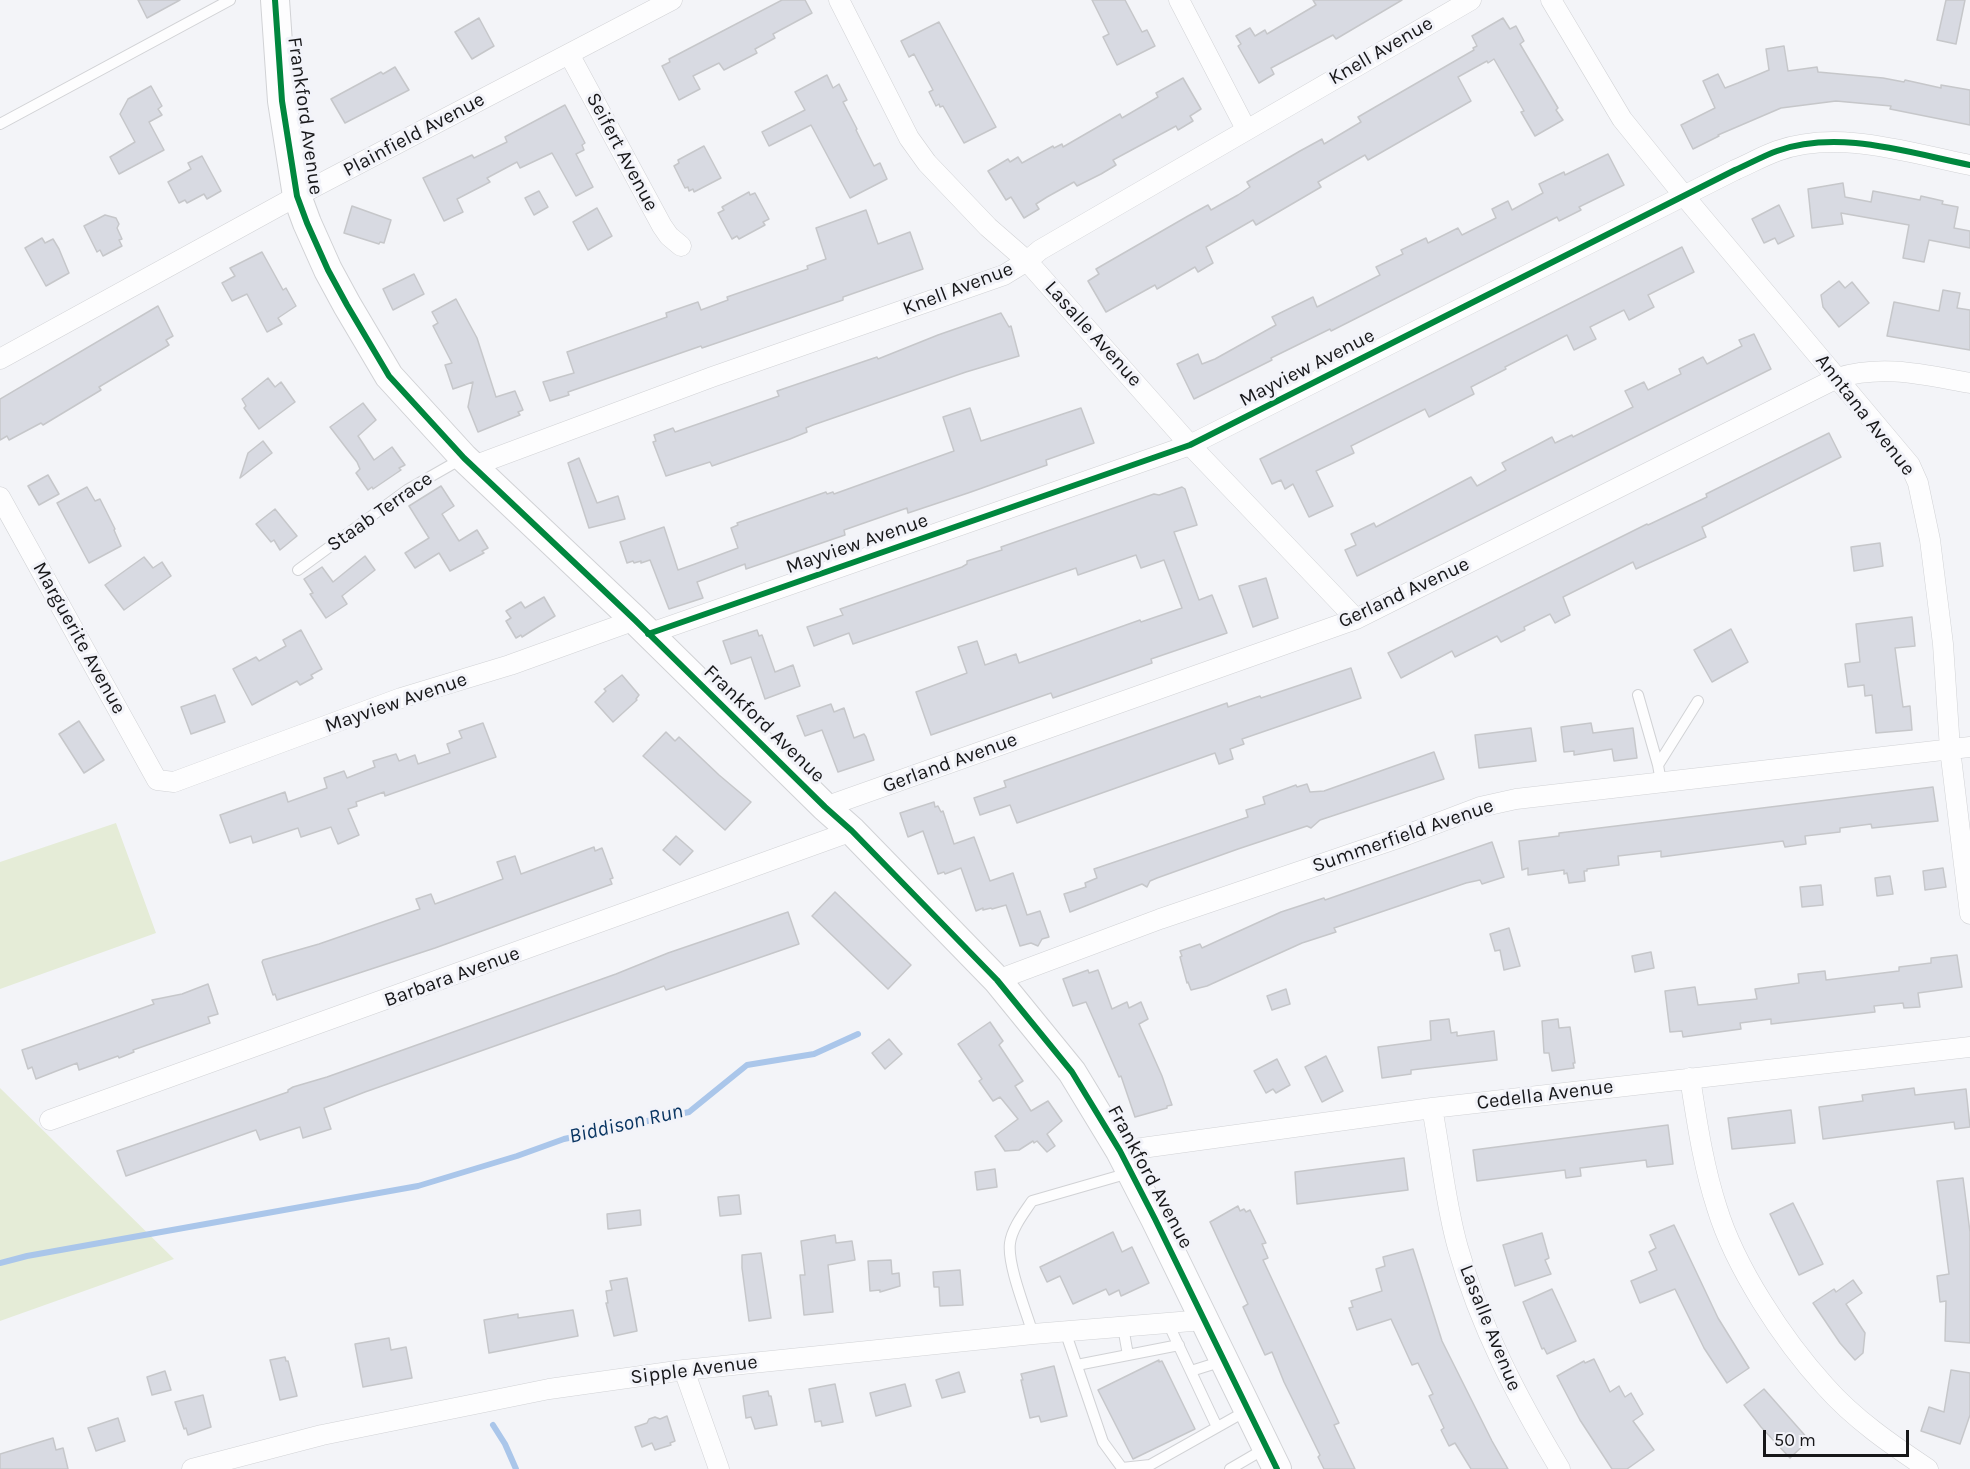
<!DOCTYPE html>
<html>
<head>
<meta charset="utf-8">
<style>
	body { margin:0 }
	#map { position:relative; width:1970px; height:1469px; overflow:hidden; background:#f3f4f8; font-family:Karla,sans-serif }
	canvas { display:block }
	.scale { position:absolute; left:1763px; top:1430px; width:146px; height:27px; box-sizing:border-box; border:3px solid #171719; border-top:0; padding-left:8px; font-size:18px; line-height:21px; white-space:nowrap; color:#171719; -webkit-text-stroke:4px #f2f3f9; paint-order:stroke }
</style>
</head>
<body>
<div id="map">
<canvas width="1970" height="1469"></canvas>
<div class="scale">50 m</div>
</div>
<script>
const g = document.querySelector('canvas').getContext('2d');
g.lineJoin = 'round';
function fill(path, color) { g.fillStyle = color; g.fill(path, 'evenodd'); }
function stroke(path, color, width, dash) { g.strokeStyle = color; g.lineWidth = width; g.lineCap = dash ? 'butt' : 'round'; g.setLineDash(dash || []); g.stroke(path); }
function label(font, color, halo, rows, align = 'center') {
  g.font = font + ' Karla,sans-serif'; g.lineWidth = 6; g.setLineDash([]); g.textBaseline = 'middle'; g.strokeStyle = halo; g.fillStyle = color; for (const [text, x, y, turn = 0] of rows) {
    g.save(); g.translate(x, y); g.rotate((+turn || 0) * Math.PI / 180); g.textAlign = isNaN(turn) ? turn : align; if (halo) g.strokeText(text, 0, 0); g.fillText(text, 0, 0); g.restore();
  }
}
fill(new Path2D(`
	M116,823L156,933L0,989V862Z
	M0,1088L174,1259L0,1321Z`), '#e5ecd7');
stroke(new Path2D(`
	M0,1263L27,1256L418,1186L517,1156L564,1139L689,1112L747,1065L814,1054L858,1034
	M493,1425L505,1444L516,1469`), '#aac6ea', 6);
const building = new Path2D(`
	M138,0H180L147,18Z
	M782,0H805L812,13L773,34L775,38L755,49L757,53L724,70L719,63L693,76L700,89L679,100L662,66L670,62L669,59Z
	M1092,0H1125L1142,32L1147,30L1155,46L1117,65L1103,37L1109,34Z
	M1313,0H1402L1336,39L1333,35L1271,68L1274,74L1259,83L1238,46L1241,44L1236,36L1250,28L1255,36L1265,30L1267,34L1316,5Z
	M1946,0H1965L1956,44L1937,40Z
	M479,18L494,46L472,59L455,32Z
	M1503,18L1510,29L1516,26L1524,41L1520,44L1558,108L1556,110L1563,120L1535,136L1521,112L1524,111L1494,59L1488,63L1487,61L1458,77L1471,101L1368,160L1365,155L1318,182L1321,187L1256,225L1253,220L1206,247L1213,263L1198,272L1195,267L1157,289L1155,285L1106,312L1088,281L1099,274L1096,269L1188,216L1208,205L1211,210L1238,195L1250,187L1247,182L1300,151L1322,139L1324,144L1361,122L1358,117L1474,50L1473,48L1477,46L1472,36Z
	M939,22L996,127L964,143L943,106L940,107L939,104L936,106L929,92L933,90L914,54L909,57L901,41Z
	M1784,46L1788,71L1817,67L1818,72L1883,78L1904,82L1905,80L1941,88V85L1970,90V125L1890,109L1891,106L1836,101L1781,108L1718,135L1719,136L1693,149L1681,125L1715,108L1703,81L1718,74L1725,88L1738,83L1769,70L1766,49Z
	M395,67L409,90L345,123L331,99L381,72L383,74Z
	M827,75L833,88L839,84L847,100L843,102L857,129L856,130L874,166L880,163L887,179L850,198L811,125L769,146L762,132L805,110L795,92Z
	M1183,78L1201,109L1190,116L1193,121L1178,130L1176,126L1113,160L1116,165L1101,174L1077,186L1074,182L1047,197L1036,204L1039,209L1024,218L1011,197L1006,200L988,171L1008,159L1010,162L1018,157L1022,163L1053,146L1054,148L1062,144L1063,147L1120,114L1122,118L1158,97L1156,93Z
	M151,86L162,106L158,109L162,115L149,122L164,150L119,174L110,157L135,142L120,114L128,99Z
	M565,105L585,143L582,145L584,150L576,154L593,187L576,196L552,153L520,168L517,162L487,178L490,182L457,199L463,212L444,221L423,178L472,155L474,158L507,142L505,137Z
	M704,146L721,178L694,192L693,189L689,191L688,187L685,188L674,166L679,163L678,160Z
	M1608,154L1624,185L1579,207L1581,210L1559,221L1557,217L1331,331L1330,329L1271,358L1272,360L1194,399L1177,364L1198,354L1202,364L1215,359L1276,325L1272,317L1313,297L1317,307L1380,275L1376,267L1403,254L1401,250L1426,238L1428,243L1458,228L1462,235L1496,218L1492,209L1508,201L1512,210L1543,193L1539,184L1564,172L1565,175Z
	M202,156L221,191L207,199L204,194L187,203L185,200L179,203L168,182L191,169L188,163Z
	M1843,183L1845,197L1871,202L1873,191L1920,200L1921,196L1943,201L1942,204L1958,207L1954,228L1970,231V248L1929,240L1924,262L1903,258L1909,225L1841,213L1843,224L1812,228L1808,189Z
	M539,191L548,207L534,215L525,198Z
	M749,192L750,195L755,193L769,219L763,222L765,225L739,239L737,236L732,239L718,213L724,210L722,207Z
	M1779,205L1794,236L1778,244L1775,238L1764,243L1752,219Z
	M352,206L391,220L384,243L380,242L379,244L344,233Z
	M597,208L612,236L588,250L573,222Z
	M866,210L878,244L910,232L923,269L843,297V300L702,348L701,346L568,392L569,395L550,401L543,382L574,373L567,352L667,317L666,313L698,302L701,310L728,300L727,297L808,269L807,266L826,259L816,228Z
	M105,215L116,218L119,224L117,228L122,239L119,240L122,246L103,256L100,250L97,252L84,226Z
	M42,238L45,243L53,239L59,249L69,273L46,286L25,248Z
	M1682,247L1694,272L1648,295L1654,307L1629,320L1624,310L1590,327L1596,339L1574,350L1567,335L1505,367L1506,369L1471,387L1474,394L1429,417L1425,409L1351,446L1354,453L1316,471L1333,506L1309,517L1293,484L1285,489L1281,480L1272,484L1260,459Z
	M262,252L283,290L286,288L296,306L278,318L282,324L267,332L247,294L232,301L222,283L235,276L230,268Z
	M414,274L424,294L393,310L383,289Z
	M1839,281L1845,288L1852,282L1869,303L1839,327L1823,307L1821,295Z
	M1943,290L1960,293L1957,308L1970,310V350L1887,336L1894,302L1939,311Z
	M456,299L477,338L496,397L515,391L523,410L518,412L520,415L478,432L468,407L473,382L453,389L445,365L452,363L433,326L438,323L432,312Z
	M158,306L173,336L166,340L169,345L99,387L101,390L43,425L41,423L9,440L7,436L0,440V399Z
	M1001,313L1009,327L1011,326L1019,356L966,372L813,425L806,428L807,432L790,439L712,466L710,462L666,476L653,442L656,441L654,435L673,428L675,432L779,396L777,391L877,357L878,359L938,335Z
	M1754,334L1771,369L1357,576L1345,550L1356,545L1351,534L1374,523L1376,527L1471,477L1477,486L1506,470L1502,463L1535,446L1552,437L1555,443L1572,435L1573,437L1633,407L1625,391L1644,382L1648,390L1681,374L1679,369L1703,357L1707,364L1742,346L1739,340Z
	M268,378L275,387L281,382L295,402L259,429L244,408L246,406L242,399Z
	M363,403L376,420L358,436L374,460L392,447L405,465L399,468L401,470L373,489L372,487L368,490L356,473L360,469L357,462L330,427Z
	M970,408L981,441L1081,408L1094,443L1046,460L1047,465L968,493L908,513L907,508L844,530L845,535L746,569L745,564L697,582L703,598L669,609L650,560L641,563V561L634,563L633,561L627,563L620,542L664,527L678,570L695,564L738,548L731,528L738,525L737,523L826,492L827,494L833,492L834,494L954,451L943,417Z
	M1829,433L1841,457L1702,527L1706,537L1636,569L1633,562L1563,597L1570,615L1555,623L1550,614L1524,627L1525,630L1501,642L1497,636L1455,657L1452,651L1401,678L1388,653L1647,524L1648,525L1707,497L1706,494Z
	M263,441L272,453L240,478L248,453Z
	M579,458L597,503L618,496L625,519L589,528L568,463Z
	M48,475L59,494L39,505L28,486Z
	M441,486L454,506L442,514L459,541L477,530L488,548L482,551L484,553L450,571L439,553L415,568L405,553L429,538L409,506Z
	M87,487L95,501L100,499L115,529L114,530L121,546L89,563L57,503Z
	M1182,487L1185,489L1197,525L1174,532L1199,600L1212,595L1227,633L1151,659L1152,663L1053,698L1051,693L931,735L916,692L967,673L958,647L977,641L985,665L1016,654L1019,663L1140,620L1141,622L1182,608L1164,560L1141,568L1136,555L1078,575L1076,568L853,644L849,633L814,646L807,627L843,615L840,609L962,567L967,564V561L1002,550L1001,547L1154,494L1159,495Z
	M275,509L297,536L280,550L274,540L271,542L256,524Z
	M1880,543L1883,566L1854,571L1851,547Z
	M365,556L375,570L342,596L347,604L326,618L310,594L313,593L304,579L322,567L333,582Z
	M144,557L153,568L162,562L171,576L124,610L105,585Z
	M1266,578L1278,618L1253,627L1239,586Z
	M544,597L555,616L522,637L521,635L516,638L506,621L511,618L506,611L521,602L525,608Z
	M1912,617L1915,646L1895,648L1903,707L1910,706L1912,730L1876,733L1872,695L1865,696L1864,685L1848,687L1845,664L1860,662L1856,624Z
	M1731,629L1748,662L1712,682L1694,650Z
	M301,630L322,669L311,675L313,678L300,685L297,681L252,705L233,669L256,657L259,661L286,646L283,640Z
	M757,630L759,636L762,635L775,672L793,665L800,686L765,699L751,657L731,664L723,641Z
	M1351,668L1361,698L1242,739L1244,744L1230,749L1233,759L1219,764L1215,753L1017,823L1010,805L980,815L974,798L1006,787L1004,781L1227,703L1228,707L1260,696L1261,698Z
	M622,675L639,695L636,699L637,700L613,722L595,702L606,691L604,689Z
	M215,695L225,722L191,734L181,707Z
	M831,704L834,712L844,708L854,738L864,734L866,737L874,760L838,772L822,730L805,736L797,716Z
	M79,721L104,760L84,773L59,734Z
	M483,723L496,757L385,796L384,792L356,802L357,806L348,809L359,835L338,844L331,827L301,837L298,828L253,843L251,836L230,843L220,815L285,792L288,802L327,788L324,778L344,771L347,778L375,767L373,761L396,754L399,761L415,755L418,764L450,753L447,744L462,738L459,731Z
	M1591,723L1593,733L1633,728L1637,758L1614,761L1612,749L1574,755V751L1564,752L1561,727Z
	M1531,728L1536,761L1479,768L1475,735Z
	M666,732L675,741L679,737L719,775L751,802L725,830L643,756Z
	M1434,752L1444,779L1320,820L1311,828L1307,826L1238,849L1157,878L1150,881L1147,887L1142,884L1070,912L1064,894L1086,887L1085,883L1097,878L1094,869L1245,818L1248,817L1246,810L1265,804L1263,797L1296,785L1297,787L1307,784L1310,792L1324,791Z
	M1933,787L1938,821L1872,828L1871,824L1840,828V832L1805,836L1806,844L1785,847L1783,841L1661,857V851L1618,856L1619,865L1587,869V871H1584L1585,881L1569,883L1567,873L1564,874V870L1528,875V868L1522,870L1519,841L1559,836V833Z
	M934,802L935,807L938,806L941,812L943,811L954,844L974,837L990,881L1013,873L1027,915L1040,911L1049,937L1042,939L1038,946L1031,943L1020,946L1006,905L992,909L991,908L983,910V908L976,911L961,868L945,874L944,872L938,874L923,831L908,837L900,813Z
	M676,836L693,851L680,865L663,850Z
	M1492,842L1504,877L1482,884L1480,880L1466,883L1334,928L1336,932L1302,943L1207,986L1191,990L1188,982L1187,983L1180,957L1182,956L1180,951L1200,944L1202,948L1281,912L1324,898L1325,900Z
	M594,847L595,851L602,848L613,878L610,879L612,884L435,948L277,1000L275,994L273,995L262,962L263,960L319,944L420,909L416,899L431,894L435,904L503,879L497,862L515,856L521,874Z
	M1943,868L1946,887L1925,890L1923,871Z
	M1890,876L1893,894L1877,896L1875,878Z
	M1821,885L1823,905L1802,907L1800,887Z
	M835,892L911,965L888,989L812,916Z
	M788,912L799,944L666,990L664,986L365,1092L324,1108L331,1129L303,1138L300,1127L260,1140L256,1130L126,1176L117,1151L288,1092V1090L293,1087L327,1077L616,974L668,953Z
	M1509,928L1520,966L1504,970L1500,950L1495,951L1490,934Z
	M1651,952L1654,968L1635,972L1632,956Z
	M1957,955L1962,987L1918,993L1920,1007L1904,1008L1903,1003L1874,1006L1875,1012L1771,1024V1019L1740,1023L1741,1029L1683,1037L1682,1031L1670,1032L1665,991L1695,987L1698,1005L1757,999L1755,989L1799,983L1798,974L1825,971L1826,980L1899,971V967L1931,963V958Z
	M1088,970L1089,973L1098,970L1112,1009L1127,1002L1129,1008L1141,1002L1148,1019L1139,1024L1162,1076L1172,1105L1167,1106V1108L1135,1117L1121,1076L1119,1077L1086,1002L1073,1006L1063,979Z
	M208,984L218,1014L208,1017L210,1023L133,1050L134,1052L119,1058L118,1056L79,1070L77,1063L36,1079L32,1067L28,1069L22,1050L154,1004L152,1000L182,994Z
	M1286,989L1290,1004L1272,1010L1267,996Z
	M1449,1019L1451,1033L1457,1032V1036L1494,1031L1497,1060L1411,1070V1074L1382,1078L1378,1047L1431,1040L1430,1021Z
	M1558,1019L1559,1028L1570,1027L1575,1063H1573L1574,1068L1552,1071L1549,1053H1544L1542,1021Z
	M990,1022L1003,1041L999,1045L1023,1081L1015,1086L1031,1111L1048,1101L1062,1121L1047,1134L1055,1146L1047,1152L1037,1141L1034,1143L1033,1141L1019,1150L1005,1151L995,1136L1018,1119L1000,1097L993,1101L979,1081L982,1079L958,1044Z
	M889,1039L902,1054L885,1069L872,1053Z
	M1326,1056L1343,1091L1322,1102L1305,1067Z
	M1277,1059L1290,1085L1276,1093L1273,1089L1266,1093L1254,1071Z
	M1914,1088L1915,1095L1966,1089L1970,1127L1955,1129L1954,1122L1823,1139L1819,1107L1863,1101L1862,1095Z
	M1791,1110L1795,1143L1732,1149L1728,1118Z
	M1668,1125L1673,1164L1647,1167L1646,1160L1580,1168L1581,1176L1566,1178L1565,1170L1477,1181L1473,1150Z
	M1404,1158L1408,1190L1297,1204L1295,1172Z
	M995,1169L997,1187L977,1190L975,1172Z
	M1963,1178L1970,1232V1343L1945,1341L1946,1301L1940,1302L1937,1276L1949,1274L1937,1181Z
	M739,1195L741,1214L720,1216L718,1197Z
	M1793,1203L1823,1264L1799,1275L1770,1214Z
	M1238,1206L1240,1211L1244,1209L1246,1212L1250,1210L1266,1243L1262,1244L1268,1258L1263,1260L1339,1423L1334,1425L1355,1469H1324L1318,1457L1320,1455L1284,1382L1272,1352L1265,1355L1243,1307L1248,1304L1210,1222Z
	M640,1210L641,1225L608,1229L607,1214Z
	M1674,1225L1718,1318L1749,1368L1727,1383L1704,1348L1675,1289L1640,1303L1631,1281L1657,1270L1649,1252L1656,1248L1650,1235Z
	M1113,1232L1122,1252L1132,1247L1149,1283L1121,1296L1119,1290L1109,1295L1106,1289L1073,1304L1060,1276L1047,1282L1040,1267Z
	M1542,1233L1549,1258L1545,1260L1551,1274L1515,1286L1503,1245Z
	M835,1235L836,1243L852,1241L855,1260L828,1265L833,1312L804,1315L800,1275H805L801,1241Z
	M1413,1249L1442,1341L1492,1441L1508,1469H1471L1455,1443L1449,1446L1441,1430L1444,1428L1429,1396L1433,1394L1418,1363L1412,1365L1391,1319L1357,1330L1349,1308L1353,1307L1351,1301L1382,1291L1376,1269L1385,1266L1383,1257Z
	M761,1253L771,1318L749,1321L742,1268V1255Z
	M891,1260L892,1274L899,1273L900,1286L880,1292V1290L870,1291L868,1261Z
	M960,1270L963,1305L940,1306L939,1287H934L933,1272Z
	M627,1278L637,1331L614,1336L606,1303H608L606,1291L612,1290L610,1281Z
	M1853,1280L1862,1293L1846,1304L1865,1333L1863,1353L1855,1360L1840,1343L1813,1303L1834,1289L1836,1292Z
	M1552,1289L1576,1341L1547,1354L1544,1348L1542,1349L1523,1302Z
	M573,1310L578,1336L489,1353L484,1320L518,1314V1318Z
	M389,1338L391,1350L406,1347L412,1378L363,1387L355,1344Z
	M285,1357L286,1361H288L297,1396L280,1400L270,1360Z
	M1594,1359L1610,1392L1619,1386L1625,1397L1631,1393L1643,1414L1633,1421L1654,1450L1627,1469H1612L1580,1420L1557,1376L1584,1361L1585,1363Z
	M1159,1360V1362L1162,1361L1195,1429L1133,1459L1098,1390Z
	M1054,1366L1067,1416L1041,1422L1039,1416L1030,1418L1021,1380H1023L1021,1374Z
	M1951,1370L1970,1373V1415L1960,1444L1921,1431L1929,1407L1944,1412Z
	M165,1371L171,1390L152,1395L147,1377Z
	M959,1372L965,1392L942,1398L936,1380Z
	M835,1384L843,1422L822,1426L821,1421L815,1422L809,1389Z
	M905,1384L911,1406L876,1416L870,1393Z
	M1764,1389L1809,1440L1790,1458L1761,1427L1744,1405Z
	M768,1391L769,1396H771L777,1425L755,1429L751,1417L746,1418L743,1396Z
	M203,1395L211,1427L188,1435L186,1428L184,1429L175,1402Z
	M667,1416L675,1441L670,1443L671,1445L655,1450L652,1443L642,1447L635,1427L647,1423L649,1419L655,1417L660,1419Z
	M118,1418L125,1441L96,1451L88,1428Z
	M53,1438L56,1450L63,1448L68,1469H0V1454Z`);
fill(building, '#d8dae2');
stroke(building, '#c6c7ca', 1.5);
const lane = new Path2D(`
	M0,124L230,0
	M298,570L407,490L463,458
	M1638,695L1658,765L1661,782
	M1658,765L1698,701
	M1168,1323L1217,1427
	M1123,1327L1128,1355
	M1065,1331L1103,1442L1122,1468L1150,1465L1246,1411
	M1033,1334C1026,1311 1007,1264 1010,1243C1012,1228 1024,1213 1032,1201L1129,1173
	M1077,1365L1179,1345
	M1191,1371L1223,1361
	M1230,1469L1266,1448`);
const street = new Path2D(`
	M839,0L909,138L927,163L988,227L1027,261L1190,445L1356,619
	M1179,0L1246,129
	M1551,0L1622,119L1685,197L1910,465L1918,483L1930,540L1943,644L1950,749L1970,914
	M569,54L662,226L669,236L681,246
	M0,359L297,196L672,0
	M473,466L712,377L1004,275L1027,261L1040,250L1471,0
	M0,497L157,780L174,782L401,698L510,665L635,620
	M648,634L1190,445L1735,170C1749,164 1763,156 1777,151C1839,129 1909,153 1970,165
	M825,807L1356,619L1837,378C1884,364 1924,375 1970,383
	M997,980L1160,919L1401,837L1480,807L1516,799L1970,747
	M1690,1078C1697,1122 1703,1165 1717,1208C1735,1267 1783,1340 1825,1386C1854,1419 1892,1445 1928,1469
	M1432,1108C1441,1154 1445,1203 1458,1248C1480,1327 1518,1399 1560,1469
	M50,1120L852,831
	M1120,1151L1432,1108L1970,1047
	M684,1370L719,1469
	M192,1469L322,1435L549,1389L684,1370L1033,1334L1204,1320`);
const secondary = new Path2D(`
	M275,0L282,101L297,196L307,223L328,270L347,305L389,376L464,458L635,620L825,807L852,831L997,980L1072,1072L1120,1151L1155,1219L1277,1469`);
stroke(lane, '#d1d2d5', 12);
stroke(street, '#d1d2d5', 21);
stroke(secondary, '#d1d2d5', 30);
stroke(lane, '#fdfdfe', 10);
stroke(street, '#fdfdfe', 20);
stroke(secondary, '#fdfdfe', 28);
stroke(new Path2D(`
	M275,0L282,101L297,196L307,223L328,270L347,305L389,376L464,458L635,620L825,807L852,831L997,980L1072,1072L1120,1151L1155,1219L1277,1469
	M648,634L1190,445L1735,170C1749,164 1763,156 1777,151C1839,129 1909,153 1970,165`), '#00873e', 6);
label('20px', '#171719', '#f2f3f9', [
	["Knell Avenue",1381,51,-30],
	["Frankford Avenue",305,116,82],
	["Plainfield Avenue",414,135,-28],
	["Seifert Avenue",622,152,62],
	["Knell Avenue",958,289,-21],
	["Lasalle Avenue",1093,334,48],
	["Mayview Avenue",1307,368,-27],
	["Anntana Avenue",1865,415,52],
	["Staab Terrace",380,512,-35],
	["Mayview Avenue",857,544,-19],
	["Gerland Avenue",1404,593,-25],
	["Marguerite Avenue",79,638,61],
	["Mayview Avenue",396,703,-19],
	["Frankford Avenue",764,724,44],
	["Gerland Avenue",950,763,-20],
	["Summerfield Avenue",1403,836,-19],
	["Barbara Avenue",452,977,-20],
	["Cedella Avenue",1545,1095,-7],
	["Frankford Avenue",1150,1177,62],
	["Lasalle Avenue",1490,1328,68],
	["Sipple Avenue",694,1370,-7]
]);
label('italic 21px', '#083461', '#f2f3f9', [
	["Biddison Run",626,1124,-13]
]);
</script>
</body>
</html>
